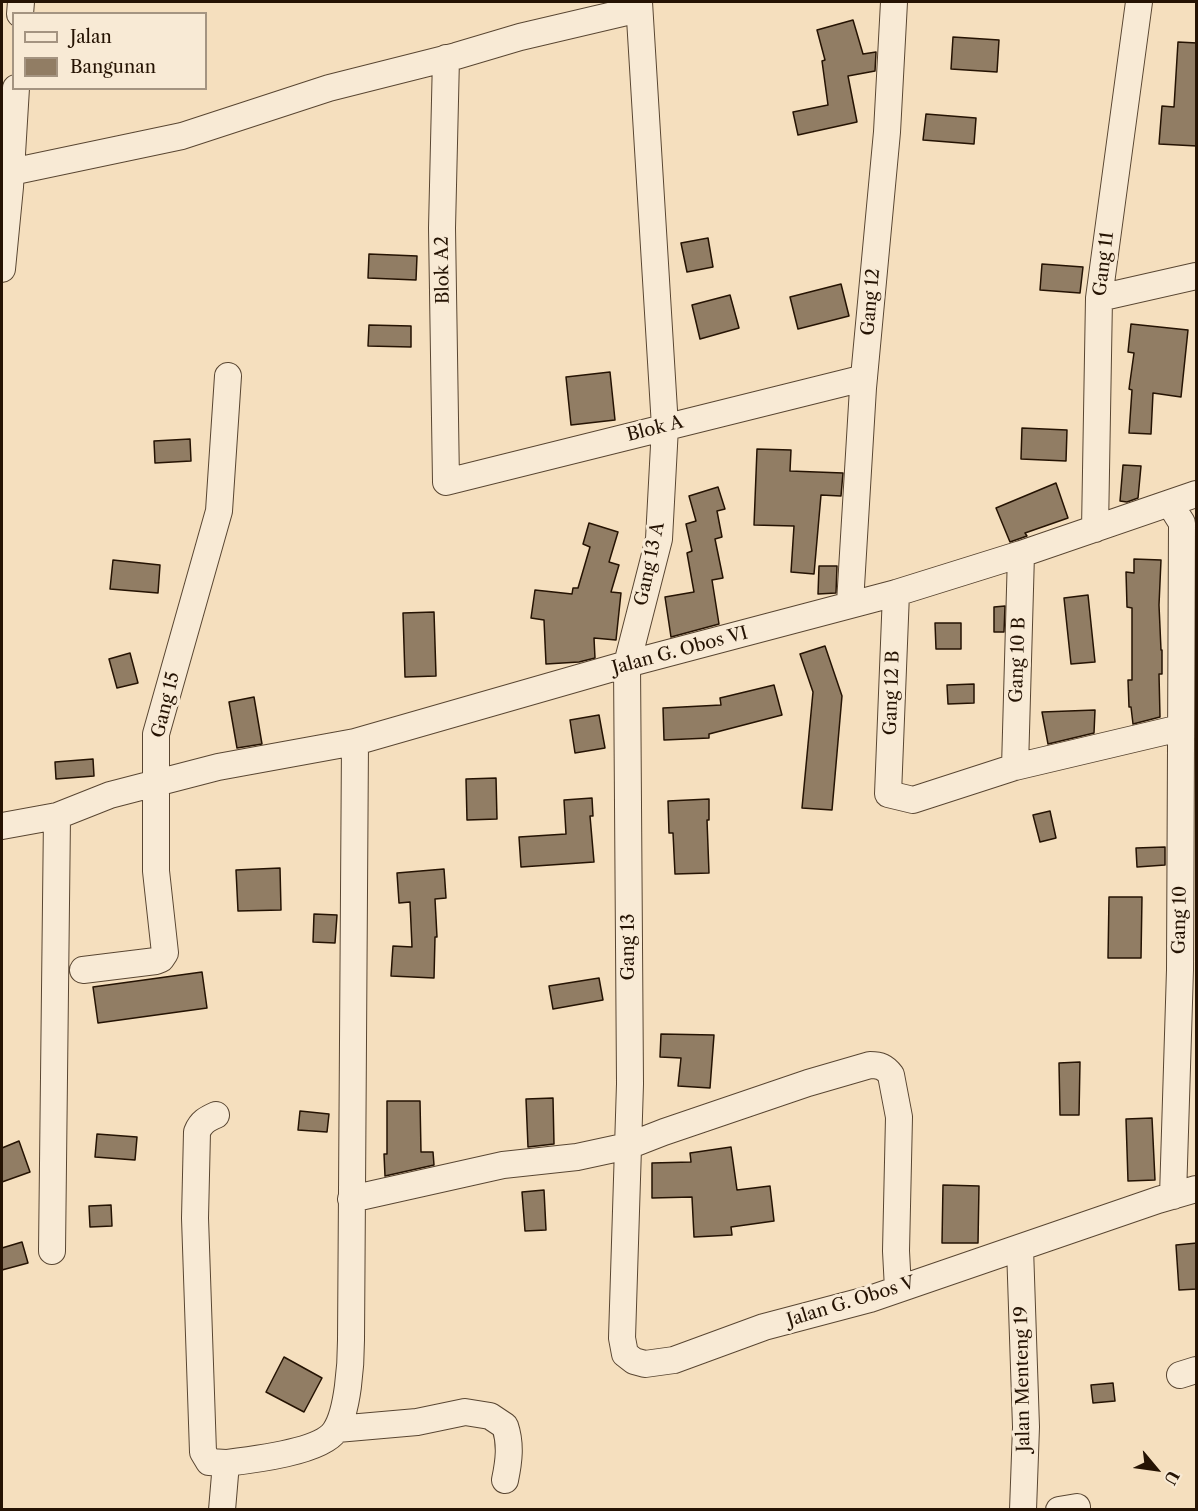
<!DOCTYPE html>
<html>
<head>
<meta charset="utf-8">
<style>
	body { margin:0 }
	#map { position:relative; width:1198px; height:1511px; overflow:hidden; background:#f5dfbe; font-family:"Libre Caslon Text",serif }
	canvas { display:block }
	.frame { position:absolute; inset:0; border:3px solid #251303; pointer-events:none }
	.legend { position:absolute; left:12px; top:12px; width:195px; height:78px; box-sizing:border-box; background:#f8ead5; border:2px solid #a49481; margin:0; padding:8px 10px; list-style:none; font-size:18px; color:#251303 }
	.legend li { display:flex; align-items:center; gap:12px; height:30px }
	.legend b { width:30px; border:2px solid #a49481 }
	.north { position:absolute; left:1126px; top:1439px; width:60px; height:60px; -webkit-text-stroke:4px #f8ead5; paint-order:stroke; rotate:119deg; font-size:16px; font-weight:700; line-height:24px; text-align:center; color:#251303 }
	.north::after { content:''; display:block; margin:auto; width:21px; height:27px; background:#251303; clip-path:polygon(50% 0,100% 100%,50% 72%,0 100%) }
</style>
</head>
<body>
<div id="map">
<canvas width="1198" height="1511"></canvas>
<div class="frame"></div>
<ul class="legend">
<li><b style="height:8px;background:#f8ead5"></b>Jalan</li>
<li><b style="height:16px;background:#917d64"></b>Bangunan</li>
</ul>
<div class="north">U</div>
</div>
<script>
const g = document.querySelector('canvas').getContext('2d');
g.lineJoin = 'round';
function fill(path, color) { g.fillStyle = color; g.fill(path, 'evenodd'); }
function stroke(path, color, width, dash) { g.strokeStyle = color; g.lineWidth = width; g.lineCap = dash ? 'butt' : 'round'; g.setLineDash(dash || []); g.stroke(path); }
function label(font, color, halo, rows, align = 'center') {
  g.font = font + ' "Libre Caslon Text",serif'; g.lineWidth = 6; g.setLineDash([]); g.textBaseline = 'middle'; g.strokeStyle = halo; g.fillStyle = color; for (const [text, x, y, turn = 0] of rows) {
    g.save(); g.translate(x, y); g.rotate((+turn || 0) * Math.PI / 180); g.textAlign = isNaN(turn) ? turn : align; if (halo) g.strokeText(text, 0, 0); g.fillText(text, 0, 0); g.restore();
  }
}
const building = new Path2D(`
	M853,20L863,54L876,52L875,71L848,76L857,122L798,135L793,112L828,105L822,61L825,60L817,30Z
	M953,37L999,40L997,72L951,69Z
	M1178,42L1197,43V146L1159,144L1162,106L1174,107Z
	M926,114L976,118L974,144L923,140Z
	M708,238L713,267L687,272L681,243Z
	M369,254L417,256L416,280L368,278Z
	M1042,264L1083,267L1080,293L1040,290Z
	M841,284L849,316L798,329L790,297Z
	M730,295L739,328L700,339L692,305Z
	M1131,324L1188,330L1181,397L1153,393L1151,434L1129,433L1132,390L1129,389L1134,353L1128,352Z
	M369,325L411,326V347L368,346Z
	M610,372L615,420L571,425L566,377Z
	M1022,428L1067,430L1066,461L1021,459Z
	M190,439L191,461L155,463L154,441Z
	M757,449L791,450L790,471L843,473L841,496L821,495L814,574L791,572L794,526L754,525Z
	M1123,465L1141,466L1138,498L1127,502L1120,501Z
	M1056,483L1068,518L1025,533L1027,536L1010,542L996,508Z
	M718,487L725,509L717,511L722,537L715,539L723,578L712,580L719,624L671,637L665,597L694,592L687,553L692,551L686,524L696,521L689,496Z
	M589,523L618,532L609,562L619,565L611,592L621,593L616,640L594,638L595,658L579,662L546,664L544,620L531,618L535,590L572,594L573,588H578L590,547L583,544Z
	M1134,559L1161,560L1159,605L1161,650H1162V674H1159L1160,717L1133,724L1131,707H1129L1128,680H1132V608L1127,607L1126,572L1134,573Z
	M113,560L160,565L158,593L110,589Z
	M819,566H837L836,593L818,594Z
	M1088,595L1095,662L1071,664L1064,598Z
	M1005,606L1004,632H994V607Z
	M434,612L436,676L405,677L403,613Z
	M935,623H961V649H936Z
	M825,646L842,696L832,810L802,808L813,692L800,654Z
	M130,653L138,683L117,688L109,659Z
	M974,684V703L948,704L947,685Z
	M774,685L782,715L709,734V738L664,740L663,708L721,705L720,698Z
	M254,697L262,744L237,748L229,702Z
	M1095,710L1094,733L1048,744L1042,712Z
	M599,715L605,748L575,753L570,720Z
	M93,759L94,776L56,779L55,762Z
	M496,778L497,819L467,820L466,779Z
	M592,798L593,816H590L594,862L521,867L519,837L566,834L564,800Z
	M709,799V820H707L709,873L675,874L673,833H669L668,801Z
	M1050,811L1056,838L1040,842L1033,815Z
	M1165,847V865L1137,867L1136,848Z
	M280,868L281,910L238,911L236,870Z
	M444,869L446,898L435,899L437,937H435L434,978L391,976L393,946L412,947L410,902L399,903L397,873Z
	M1109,897H1142L1141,958H1108Z
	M314,914L337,915L335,943L313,942Z
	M202,972L207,1008L98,1023L93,987Z
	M599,978L603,1000L553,1009L549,986Z
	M661,1034L714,1035L710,1088L678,1086L681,1058L660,1057Z
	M1080,1062L1079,1115H1060L1059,1063Z
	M553,1098L554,1144L528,1147L526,1099Z
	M387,1101H420L421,1152H433L434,1165L385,1176L384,1154H387Z
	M300,1111L329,1114L327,1132L298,1130Z
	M1152,1118L1155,1180L1128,1181L1126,1119Z
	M97,1134L137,1137L135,1160L95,1157Z
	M19,1141L30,1172L2,1182V1148Z
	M731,1147L737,1190L770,1186L774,1221L731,1227L732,1235L694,1237L692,1197L652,1198V1163L691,1162L690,1153Z
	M943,1185L979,1186L978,1243H942Z
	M544,1190L546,1230L525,1231L522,1192Z
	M111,1205L112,1226L90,1227L89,1206Z
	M22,1242L28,1263L2,1270V1248Z
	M1197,1243V1289L1179,1290L1176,1245Z
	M284,1357L322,1378L304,1412L266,1392Z
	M1113,1383L1115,1401L1093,1403L1091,1385Z`);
fill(building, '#917d64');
stroke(building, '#251303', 1.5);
const street = new Path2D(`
	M639,2L665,427L659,539L627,664L630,1084L622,1338L625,1354L634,1361L645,1364L674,1360L764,1327L870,1299L1158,1200L1196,1189
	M20,14L21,2
	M446,58L442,228L446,482L864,378
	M11,172L182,136L329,88L456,56L520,37L639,9
	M2,269L10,187L16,88
	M1099,298L1196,276
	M1170,504L1182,523L1180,970L1173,1196
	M1095,529L1099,298L1139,2
	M896,593L888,794L913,800L1015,767L1180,728
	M850,603L863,388L887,132L894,2
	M1015,767L1021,554
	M2,826L57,816L110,795L218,767L355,742L627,664L896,593L1021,554L1196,494
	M83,970L156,961L161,959L165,953L156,871V734L219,511L228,376
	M216,1115C207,1119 201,1122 197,1132L195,1218L203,1452L209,1462L226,1463
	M351,1199L503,1165L577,1157L628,1146L664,1132L808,1083L870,1065C880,1065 885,1067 891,1075L899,1117L896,1251L898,1289
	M1020,1248L1026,1427L1023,1510
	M52,1251L57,816
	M1180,1375L1196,1370
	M337,1429L417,1422L465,1412L490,1416L505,1426C511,1444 509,1461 505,1480
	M222,1510L226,1463C251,1460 321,1452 335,1431C348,1412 351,1363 351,1340L355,742
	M1059,1510L1077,1507`);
stroke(street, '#594632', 28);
stroke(street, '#f8ead5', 26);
label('18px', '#251303', '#f8ead5', [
	["Gang 11",1104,264,-83],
	["Blok A2",443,270,-91],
	["Gang 12",871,302,-85],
	["Blok A",655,429,-14],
	["Gang 13 A",650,564,-78],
	["Jalan G. Obos VI",680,651,-15],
	["Gang 10 B",1018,660,-88],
	["Gang 12 B",892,693,-88],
	["Gang 15",166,705,-76],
	["Gang 10",1180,920,-89],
	["Gang 13",629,947,-90],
	["Jalan G. Obos V",851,1302,-17],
	["Jalan Menteng 19",1023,1379,-91]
]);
</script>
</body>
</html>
